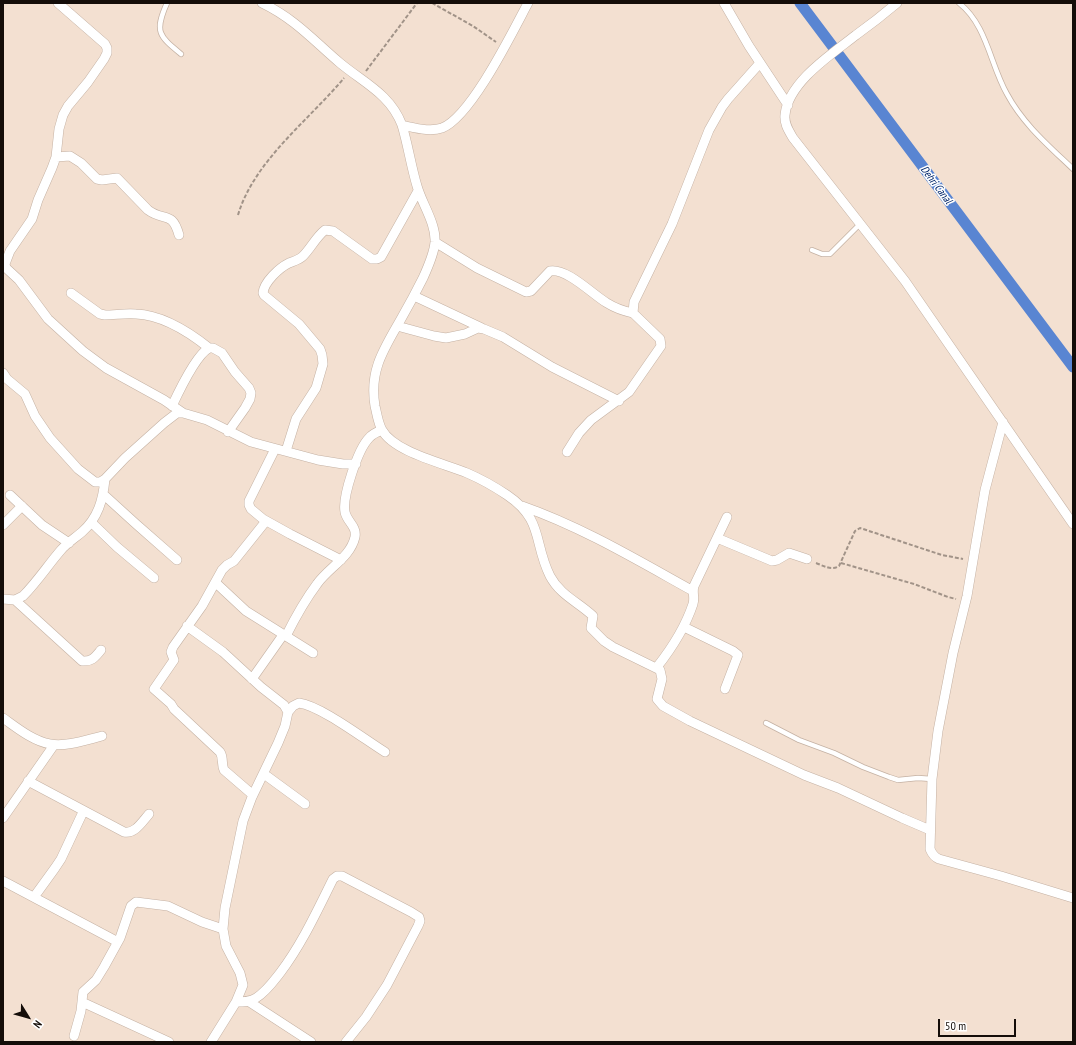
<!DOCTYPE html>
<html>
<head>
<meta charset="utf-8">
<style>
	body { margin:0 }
	#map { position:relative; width:1076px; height:1045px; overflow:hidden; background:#f3e0d1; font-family:"PT Sans Narrow",sans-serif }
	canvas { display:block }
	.frame { position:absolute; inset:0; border:4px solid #140d09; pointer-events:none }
	.north { position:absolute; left:8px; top:997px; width:40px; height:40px; -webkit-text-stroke:3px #fff; paint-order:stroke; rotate:127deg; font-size:11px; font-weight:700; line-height:16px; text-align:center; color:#140d09 }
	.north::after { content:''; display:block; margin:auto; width:14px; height:18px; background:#140d09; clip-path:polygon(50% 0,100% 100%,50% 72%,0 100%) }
	.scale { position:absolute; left:938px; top:1019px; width:78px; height:18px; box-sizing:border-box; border:2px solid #140d09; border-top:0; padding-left:5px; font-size:12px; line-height:14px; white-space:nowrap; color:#140d09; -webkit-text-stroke:3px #fff; paint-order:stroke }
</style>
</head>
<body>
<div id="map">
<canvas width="1076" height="1045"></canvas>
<div class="frame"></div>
<div class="north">N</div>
<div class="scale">50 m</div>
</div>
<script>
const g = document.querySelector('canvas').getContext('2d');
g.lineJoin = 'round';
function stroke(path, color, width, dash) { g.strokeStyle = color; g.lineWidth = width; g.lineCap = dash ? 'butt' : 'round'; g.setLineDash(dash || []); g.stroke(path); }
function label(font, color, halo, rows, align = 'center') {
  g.font = font + ' "PT Sans Narrow",sans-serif'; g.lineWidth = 3; g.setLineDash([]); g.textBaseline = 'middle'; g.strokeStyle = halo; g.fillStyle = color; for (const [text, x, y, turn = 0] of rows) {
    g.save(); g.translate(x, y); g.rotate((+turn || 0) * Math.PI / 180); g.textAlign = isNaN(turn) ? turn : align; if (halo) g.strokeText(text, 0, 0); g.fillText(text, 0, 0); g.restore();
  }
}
stroke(new Path2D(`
	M800,3L1073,367`), '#5985d2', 11);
const service = new Path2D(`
	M167,3C154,32 159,36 181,54
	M959,3C987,25 990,64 1007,94C1023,124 1049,146 1073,169
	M812,250L822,254H830L860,224
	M766,723L799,740L834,753L863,767L889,777L898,780L918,778L932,779`);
const minor = new Path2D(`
	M58,3L105,44L107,48V53L104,59L88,82L68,106L63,115L59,129L56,157L52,168L38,200L32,219L10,251L5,264L6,268L19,280L48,319L83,351L106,368L164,400L183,413
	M262,3C295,19 313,40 340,63C364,83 390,94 402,125C408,145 411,166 417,186C422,204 436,223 435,242C434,254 428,267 423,278C416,292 409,305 401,319C384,349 369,370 375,406C377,414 378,423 382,430C394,452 443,463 467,473C481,479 495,487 507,495C544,520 533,542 550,576C560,595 578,602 593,616L591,628L604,641L613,647L660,670L662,679L657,699L663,706L690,721L804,775L838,788L902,818L930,830
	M724,3L749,46L788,105
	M897,3C884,14 870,25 856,35C832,54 788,82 785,115C784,124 789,131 793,138L905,281L1073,524
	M402,125C414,128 430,132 442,128C471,117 513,31 528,3
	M56,157L70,156L81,163L97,179L102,180L117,178L148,210C164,222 172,210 179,235
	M435,242L477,268L526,292L531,291L550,271C567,268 592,294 607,303C615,308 623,311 633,313
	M71,293L100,314L105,315C115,315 126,313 136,314C162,315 189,332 209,348
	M414,296L482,328
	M397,326L434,336L446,338L465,334L478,328L484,329L503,337L552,367L619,401
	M3,373L7,379L25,394L35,416L50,438L78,469L95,482H100L105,479L125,458L164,423L177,413H183L207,420L251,442L318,460L343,464H356
	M172,406C179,391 196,355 209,348H213L222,353L235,372L249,388L251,393L250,399L245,408L228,432
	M1003,422L985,490L967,596L953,653L938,731L932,779L930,849C932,854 934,857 939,859L1001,876L1073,898
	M275,449L249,501V505L251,509L263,519L290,534L341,560
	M286,451L296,419L316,388L323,364L322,355L320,349L299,324L264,295L263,293C264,282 279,268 289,263C294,261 299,260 303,256C311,248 316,237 325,230L333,231L372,259H377L381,257L418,191
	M567,452L579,433L591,420L629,392L661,346L660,339L633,313L634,302L672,224L709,130L722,107L728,99L760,63
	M103,494L136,524L177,560
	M10,495L42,525L69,543
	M522,506C582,527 637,560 693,591
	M91,522L117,547L154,578
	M3,525L22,506
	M717,538L772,561L777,560L789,553L807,559
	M216,583L246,611L313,653
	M3,599L15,600L23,596C37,582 48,565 61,550C67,543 75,538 82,532C98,518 103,500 105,479
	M15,600L82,661C92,662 95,657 101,650
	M187,626L223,652L261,687L284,705L288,712L285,726L278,743L252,797L243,821L225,908L223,929L226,946L240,973L243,985L236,1002L211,1042
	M684,627L733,651L738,655L725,689
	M286,636C295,618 305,600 317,584C329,567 350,558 355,537C357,526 347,522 345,512C342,497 358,449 369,438C372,434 377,432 382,430
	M657,667C672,648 685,628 693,604C695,598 692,592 694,586L727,517
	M252,679L283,635
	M288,712L293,706L299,703C321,706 364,739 385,752
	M3,718C17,728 33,741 50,744C66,747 86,740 102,736
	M264,774L305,804
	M28,781L124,832C135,834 142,822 149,814
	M253,795L224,770C221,764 224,758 220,752L174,709L171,704L154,689L174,660L171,652L173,647L202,606L222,570L227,565L234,561L266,521
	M3,818L54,745
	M3,881L118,942
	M34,897L55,868L61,859L83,812
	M248,1001L311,1042
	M82,1002L169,1042
	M236,1002C243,1002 250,1002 256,998C266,992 273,982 280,973C302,944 317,911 333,879L337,876H342L411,912L419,917L420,921L418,926L387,985L366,1017L346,1042
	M74,1036L81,1011L83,992L96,980L104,967L120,938L131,906L136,902L168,906L202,922L223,929`);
stroke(service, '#c4b1a3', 6);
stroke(minor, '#c4b1a3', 10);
stroke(new Path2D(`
	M432,3L473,26L496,42
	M366,71L417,3
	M238,215C254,161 309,120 344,78
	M816,563C824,566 832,571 839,566L855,531L860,528L942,555L963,559
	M841,563L914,584L948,597L956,599`), '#a19388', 2, [4, 2]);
stroke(service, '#fff', 4.5);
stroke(minor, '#fff', 9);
label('italic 11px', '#02266a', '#fff', [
	["Dehri Canal",936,185,53]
]);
</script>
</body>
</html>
